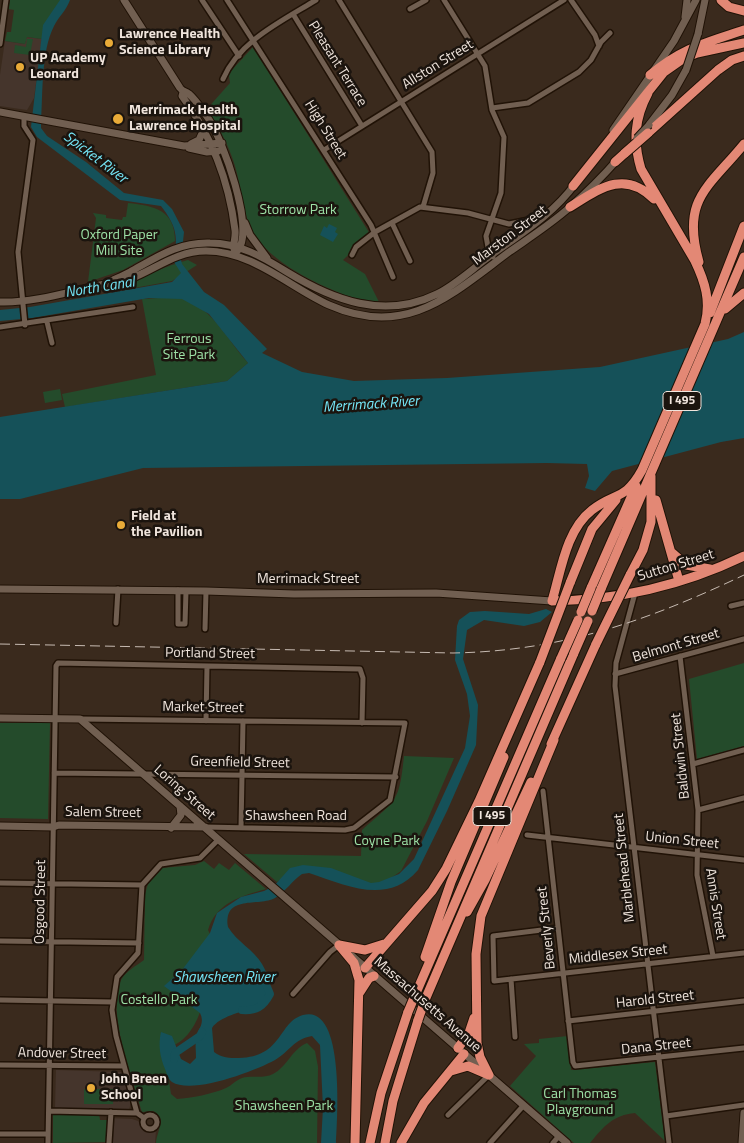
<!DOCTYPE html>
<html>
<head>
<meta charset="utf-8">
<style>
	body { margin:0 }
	canvas { display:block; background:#3a2a1d }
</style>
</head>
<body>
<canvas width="744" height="1143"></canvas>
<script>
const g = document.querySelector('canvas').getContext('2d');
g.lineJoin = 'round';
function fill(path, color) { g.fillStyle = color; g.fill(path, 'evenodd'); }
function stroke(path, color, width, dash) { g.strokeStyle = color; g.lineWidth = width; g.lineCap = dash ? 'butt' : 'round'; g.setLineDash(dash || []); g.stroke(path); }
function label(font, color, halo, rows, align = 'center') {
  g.font = font + ' "Titillium Web",sans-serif'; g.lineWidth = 5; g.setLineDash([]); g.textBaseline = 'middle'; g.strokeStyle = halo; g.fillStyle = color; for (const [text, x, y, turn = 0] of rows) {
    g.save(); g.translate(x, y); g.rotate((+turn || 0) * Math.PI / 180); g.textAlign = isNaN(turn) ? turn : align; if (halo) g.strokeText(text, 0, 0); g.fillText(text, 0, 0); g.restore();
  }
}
fill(new Path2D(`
	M26,37L42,39L34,98L27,110L0,106V75L5,41L25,44Z
	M56,1070L121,1072L131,1102L129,1110L55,1109Z
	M108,1118L132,1119L138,1121L145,1131L156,1130L155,1143H105L108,1133Z`), '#45352c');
fill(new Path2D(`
	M10,0H60L61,1L44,25L42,39L27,37L25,44L5,41L7,32H11L14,10L8,9Z
	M27,39H33L30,55L14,53L15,45L26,47Z
	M253,47L370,234L343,260L365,274L379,302C368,300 356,299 345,295C313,283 261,257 249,224C241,202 240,178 232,157C226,140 217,124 206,110L230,83L229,75L231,71Z
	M128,203C155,206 175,210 175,241L123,270L88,282L96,218L93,213L106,215V218L122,220L123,217H126Z
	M188,260L197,265L172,281L123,290L122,285C144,277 165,266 188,260Z
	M175,297C211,303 226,339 248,363L227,381L65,407L62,394L156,375L142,299Z
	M60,389L62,400L45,403L43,392Z
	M744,663V746L697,759L689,679Z
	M0,723H50L48,819L0,818Z
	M404,756L454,758L427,821L401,871L378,887L347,875L292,872L277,882L244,854L361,856L362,830C397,799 399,803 404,756Z
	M204,861L214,869L219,863L229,870L235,863L266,889C241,896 216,903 208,930L212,938C208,972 208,1033 170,1047L166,1062L171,1094L177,1099C191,1098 213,1094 226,1088C231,1086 236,1080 242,1078C252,1075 264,1079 273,1074C287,1067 292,1049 307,1043L315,1051L318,1067L317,1143H156C157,1131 167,1118 153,1111L142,1112C133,1078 106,1012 121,980C126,971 136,966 144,960L145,894L148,884L162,868L195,865Z
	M568,1036L571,1070L655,1062L665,1141L635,1113C613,1115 604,1126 590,1143H574L510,1086L536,1056L524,1044L539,1043V1039Z
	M84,1089H113V1104H84Z
	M53,1114H99L100,1120H108L106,1142L53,1143Z`), '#244b2b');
fill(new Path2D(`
	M60,0H70C66,11 59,16 54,26C41,51 43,94 41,122V128L47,136L86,162L124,193L163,200L172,209L184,232L181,260L182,264L204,292L224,305L267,349L262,353L302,372L354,381L447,378L600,367L728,339L744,332V438L721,442L612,471L595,491L585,488L589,476L587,464L547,463L143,468L20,499H0V417L227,381L248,363L209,314L182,299L149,298L32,318L0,321V310L30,307L172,282L181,273L174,262C178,236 177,227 161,206L120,200L37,137L31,127L43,25Z
	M329,224L337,228L335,232L338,234L333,242L320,235L324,226L327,228Z
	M546,609L552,612L540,622L524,626L484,620L467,630L463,659L478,705L476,745L447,811L418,870C387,906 346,885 309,873L302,874C292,881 285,892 275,898C259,907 223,894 228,927C237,942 254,950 262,964C292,1016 229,1004 212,1028L214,1052C222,1058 229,1058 239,1058C283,1057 278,1022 303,1015C346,1003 337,1122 336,1143H321L323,1108L320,1045L312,1036C294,1039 290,1051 275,1060C255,1071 192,1095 172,1082C168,1079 167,1074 165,1069C160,1057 158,1045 161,1032L172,1036L181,1059L190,1064L196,1058C196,1051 195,1043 196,1037C199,1028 205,1023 200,1013L164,986L182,970L210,933L217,913L241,897L264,891L274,886L290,868L303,865L331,868L371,883L379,882L399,874L414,859L465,748L470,716L467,694L455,660L457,626L459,620L470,612L485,611L529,614Z`), '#155159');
stroke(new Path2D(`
	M242,1010C256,1011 263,1007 270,994L265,982
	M174,1059L175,1053L200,1036L202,1032`), '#155159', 8);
const street = new Path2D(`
	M202,0L239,56
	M227,0L371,225L393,277
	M339,0L432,152L433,173L423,207
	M444,0L485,66L492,110L504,137L501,193L486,236L488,247L493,257
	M571,0L595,35L599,46
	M410,9L426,0
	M293,14L362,126
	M0,44L6,0
	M223,79C239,41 282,21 316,0
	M492,108L528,103L579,72L591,60L601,42L610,33
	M24,116V126L33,140L18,252L25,325
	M324,150L564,0
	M392,223L410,261
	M352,255L356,247L375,232L420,207L468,213L509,224L539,218
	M47,322L52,343
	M0,327L133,307
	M178,590V624H185L186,591
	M635,593L616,663L615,686L669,1143
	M731,606L744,603
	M116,623L118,589
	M205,629L206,591
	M680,656L698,810L697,875L713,956
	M615,674L744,639
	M80,719L405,723L390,800L354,828L345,830L205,827
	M206,721L207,666
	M693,764L744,750
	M54,773L396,777
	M543,791L573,1062L575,1066L744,1048
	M698,810L744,798
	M241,828L243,721
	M527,835L744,860
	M0,883L142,885
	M558,928L493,936L494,981L744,953
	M0,941L139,943
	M511,979L515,1037
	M293,994L330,952L339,945
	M0,1000L113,1002
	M568,1021L744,1001
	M0,1065L124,1066
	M49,1111L137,1113
	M143 1122a7 7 0 1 1 14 0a7 7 0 1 1-14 0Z
	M448,1115L489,1075
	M666,1116L744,1105
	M144,1118L137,1113L116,1036L112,1010L117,977L138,953L142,885L161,864L200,858L218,840
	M0,1134H48
	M48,1143L56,666L58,663L360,669L363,678L362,723
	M109,1143L111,1112
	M490,1143L524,1105
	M553,1143L559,1136`);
const secondary = new Path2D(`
	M124,0L180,88C183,92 185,91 189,94C196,100 203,111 208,118C223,140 255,229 238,250
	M685,17L687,0
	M698,34L705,0
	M183,92L182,96C211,135 229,182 235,230C236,237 233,243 234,249
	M0,112L184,146L222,143
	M649,125L672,95L686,70
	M613,130L674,41L696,0
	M191,144L199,140L204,129
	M189,148L207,152L218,151
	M245,223L250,235L267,258
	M103,285C112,280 121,277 130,272C157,257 178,242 210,243C239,243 263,257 287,272C333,300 384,320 437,294C455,285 470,271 486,259C517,236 552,216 575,184
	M0,302C33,303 68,292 100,285C111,283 120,283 130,279C156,269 176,251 206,251C253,251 289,287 329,305C406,339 451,295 509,252C529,238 551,224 570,207C586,193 603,176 618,159
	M0,589L206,591L294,594L436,593L552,601
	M0,718L80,719L342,947
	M0,826L53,827L59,825L205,827
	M171,828L181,815L180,806
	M352,956L567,1143
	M742,1143L744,1113`);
const highway = new Path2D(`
	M721,0L729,7L744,11
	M650,75C682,48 705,43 744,30
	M648,93C634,119 633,142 641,169L695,261C705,282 711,301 705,324L642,470C625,501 615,492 592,510C566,530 561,571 552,601C619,600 684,585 744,556
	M648,133L718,70L732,60L744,56
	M615,162L625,153
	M573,186L664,72L684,58L697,53L744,43
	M570,207C599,189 624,169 654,199
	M699,262C681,199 708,188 744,144
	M725,309L744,293
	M710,313L744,226
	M656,500L679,581
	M671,552L686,565L710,569
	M630,575L643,550L651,522V476
	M570,583L592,529L616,500
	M591,588L636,486
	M601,589L744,257
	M551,744L596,644
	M467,912L485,880L531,782
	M339,945L354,963L359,980L355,1143
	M339,945L365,950L384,944
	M425,957L451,882L504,757
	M365,968L432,891L446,869L479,801L540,662
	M360,992L369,978L374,976
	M416,993L561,658
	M425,1000L574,653
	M458,1048L469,1033L474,1018
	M451,1071L468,1066L489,1075
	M489,1075L480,1057L477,1043L476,954L481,916L554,740
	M370,1143L381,1093L408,1012
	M385,1143L393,1101L418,1020
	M401,1143L424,1103L464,1054`);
stroke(street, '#201206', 8);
stroke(secondary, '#201206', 9);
stroke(highway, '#201206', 11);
stroke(street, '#715f51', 5);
stroke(secondary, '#715f51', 7);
stroke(highway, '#e38875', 9);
stroke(new Path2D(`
	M0,644L453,653C562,651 647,621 744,575`), '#c7bbb2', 1, [10, 5]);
const secondaryBridge = new Path2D(`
	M686,70L698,34
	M637,138L649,125`);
const highwayBridge = new Path2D(`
	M625,153L648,133
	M592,611L601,589
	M581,612L591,588
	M596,644L630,575
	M574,653L588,621
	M561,658L578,620
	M540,662L570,583
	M408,1012L416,993
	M418,1020L425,1000`);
stroke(secondaryBridge, '#201206', 9, []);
stroke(highwayBridge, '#201206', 11, []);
stroke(secondaryBridge, '#715f51', 7);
stroke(highwayBridge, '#e38875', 9);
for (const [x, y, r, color] of [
	[109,43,5,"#e9ab38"],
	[20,67,5,"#e9ab38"],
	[118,119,6,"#e9ab38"],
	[121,525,5,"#e9ab38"],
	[91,1088,5,"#e9ab38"]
]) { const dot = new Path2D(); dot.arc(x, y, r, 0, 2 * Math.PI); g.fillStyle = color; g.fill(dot); stroke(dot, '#1b140e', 2); }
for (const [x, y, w] of [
	[682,401,38],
	[492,816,38]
]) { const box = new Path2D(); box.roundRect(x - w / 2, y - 9.5, w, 19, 4); g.fillStyle = '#1b140e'; g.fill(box); stroke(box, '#f0e5dd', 1); }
label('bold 12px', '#f0e5dd', null, [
	["I 495",682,401],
	["I 495",492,816]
]);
label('bold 14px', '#f0e5dd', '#1b140e', [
	["Lawrence Health",119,35],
	["Science Library",119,51],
	["UP Academy",30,59],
	["Leonard",30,75],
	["Merrimack Health",129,111],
	["Lawrence Hospital",129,127],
	["Field at",131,517],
	["the Pavilion",131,533],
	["John Breen",101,1080],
	["School",101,1096]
], 'left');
label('14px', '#f0e5dd', '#1b140e', [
	["Pleasant Terrace",337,64,58],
	["Allston Street",438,65,-32],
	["High Street",325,130,58],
	["Marston Street",510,236,-37],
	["Sutton Street",676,566,-17],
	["Merrimack Street",308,580],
	["Belmont Street",676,646,-16],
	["Portland Street",210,654,1],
	["Market Street",203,708,1],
	["Baldwin Street",681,756,-96],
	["Greenfield Street",240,763,1],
	["Loring Street",184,793,41],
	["Salem Street",103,813,1],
	["Shawsheen Road",296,817],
	["Union Street",682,841,6],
	["Marblehead Street",625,868,-96],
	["Osgood Street",41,902,-89],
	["Annis Street",715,904,81],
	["Beverly Street",547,928,-96],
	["Middlesex Street",618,955,-6],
	["Harold Street",655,1000,-6],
	["Massachusetts Avenue",427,1005,41],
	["Dana Street",656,1047,-6],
	["Andover Street",62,1054,1]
]);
label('14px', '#9de1a6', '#1b140e', [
	["Storrow Park",298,211],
	["Oxford Paper",119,236],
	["Mill Site",119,252],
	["Ferrous",189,340],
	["Site Park",189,356],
	["Coyne Park",387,842],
	["Costello Park",159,1001],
	["Carl Thomas",580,1095],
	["Playground",580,1111],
	["Shawsheen Park",284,1107]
]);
label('italic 15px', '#74e6f7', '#1b140e', [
	["Spicket River",95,158,37],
	["North Canal",100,288,-9],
	["Merrimack River",371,405,-4],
	["Shawsheen River",224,978]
]);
</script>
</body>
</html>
